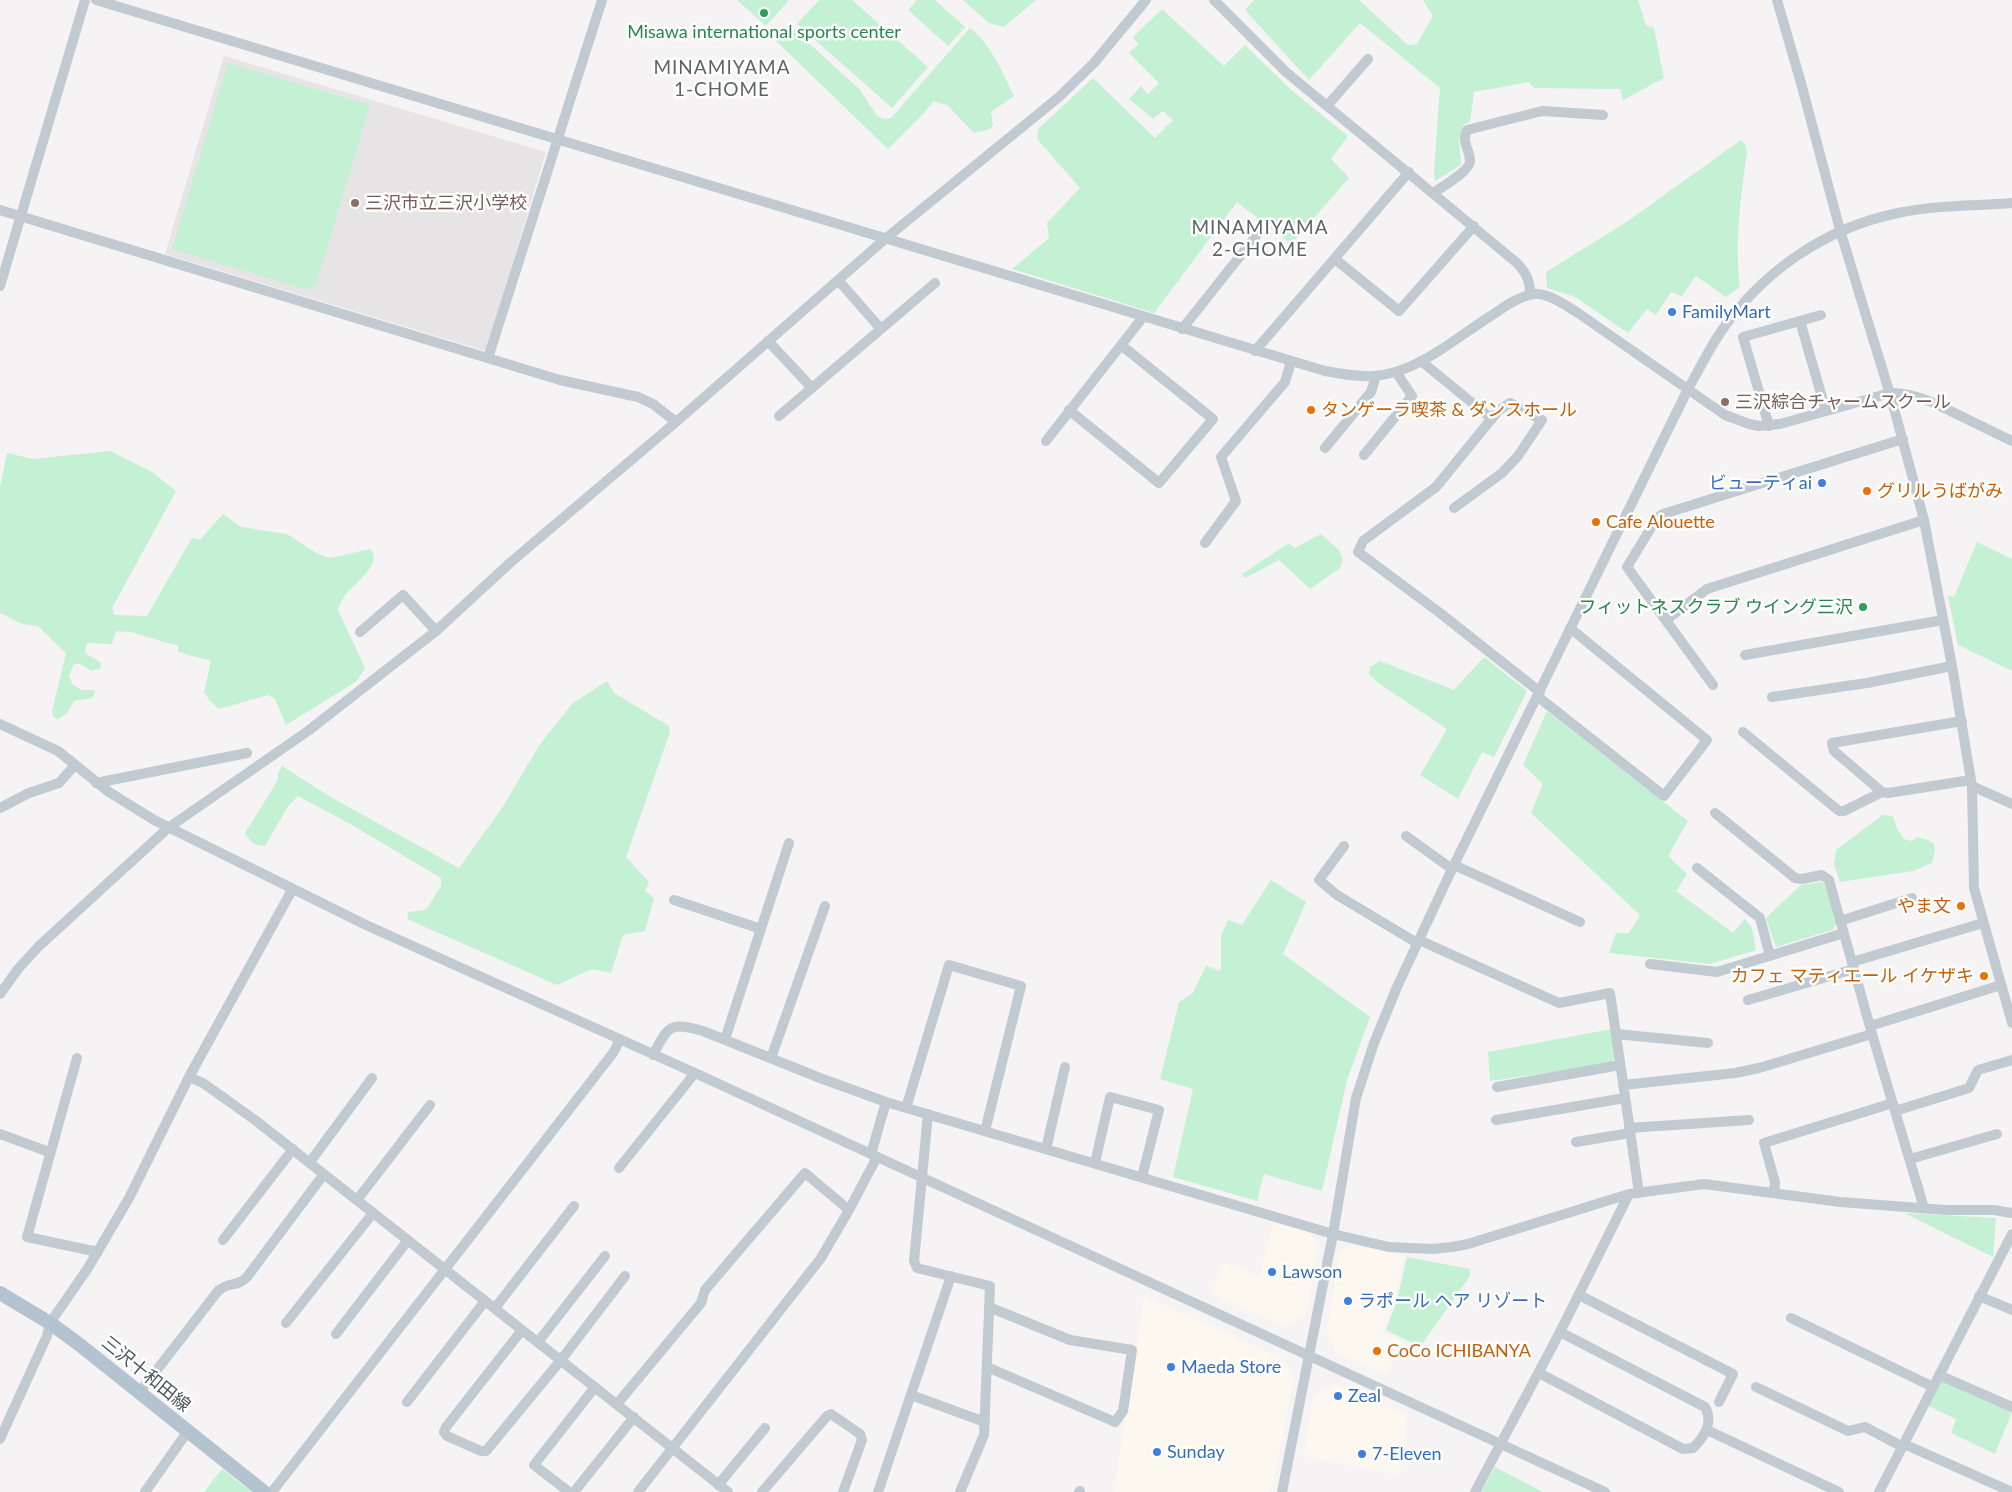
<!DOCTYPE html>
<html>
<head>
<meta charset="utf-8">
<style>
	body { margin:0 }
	canvas { display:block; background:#f5f3f3 }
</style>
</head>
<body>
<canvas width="2012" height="1492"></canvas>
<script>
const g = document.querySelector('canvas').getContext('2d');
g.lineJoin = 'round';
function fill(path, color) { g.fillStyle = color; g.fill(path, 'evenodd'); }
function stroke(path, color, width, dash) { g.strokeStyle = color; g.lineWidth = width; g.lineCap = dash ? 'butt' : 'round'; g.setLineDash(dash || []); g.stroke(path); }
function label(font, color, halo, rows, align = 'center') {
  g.font = font + ' Lato,"Noto Sans JP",sans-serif'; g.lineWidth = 5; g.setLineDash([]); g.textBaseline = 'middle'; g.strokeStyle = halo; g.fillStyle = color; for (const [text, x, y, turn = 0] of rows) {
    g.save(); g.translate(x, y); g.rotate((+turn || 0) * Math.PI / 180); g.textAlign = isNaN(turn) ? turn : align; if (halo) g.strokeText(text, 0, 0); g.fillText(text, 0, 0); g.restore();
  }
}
fill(new Path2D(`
	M1274,1223L1310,1232L1318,1245L1306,1315L1283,1326L1211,1293L1225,1263L1259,1277Z
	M1351,1245L1403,1255L1395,1300L1382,1332L1403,1342L1386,1374L1336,1352L1327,1334L1339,1254Z
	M1144,1296L1285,1360L1294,1379L1271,1492H1114Z
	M1336,1384L1407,1416L1400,1475L1303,1456L1314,1396Z`), '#fdf8ef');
fill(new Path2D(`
	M224,56L546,152L486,351L165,254Z`), '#e6e4e5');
fill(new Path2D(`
	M737,0H789L766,26Z
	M819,0H852L928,67L892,108L797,24Z
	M917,0H935L965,27L948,46L908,10Z
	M963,0H1036L1004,27L989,23Z
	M1254,0H1359L1408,45L1417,44L1433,16L1423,0H1638L1646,25L1654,28L1664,78L1623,100L1620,89L1534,88L1529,82L1474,92L1470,122L1463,125L1459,140L1461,165L1435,181L1434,171L1440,88L1360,23L1309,80L1245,10Z
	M1162,9L1224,66L1245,45L1290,89L1348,136L1331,159L1349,178L1291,244L1237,202L1154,313L1012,269L1049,238L1047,223L1080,188L1037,139L1038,129L1093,78L1155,138L1173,120L1163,111L1153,119L1129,99L1141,86L1148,94L1159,83L1129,53L1138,44L1133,37Z
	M788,24L860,90L877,116L885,119L891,118L970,28C991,44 1003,74 1014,96L991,112L993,125L990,129L974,133L947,105L933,101L924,113L888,149L775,40Z
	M228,63L370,105L316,284L308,290L172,249Z
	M1741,140L1745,144L1747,152C1741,196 1734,243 1740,287L1726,297L1696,276L1682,296L1671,292L1656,315L1647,309L1628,333L1575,297L1547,288L1546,272L1625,223Z
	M110,451L152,472L176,491L112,608L114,615L147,616L192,538L200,540L223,514L241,527L287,534L318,554L330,558L370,549C385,563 353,584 345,595C342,599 340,605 338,610L365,668L357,681L286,725L275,699L268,695L219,709L210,701L204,692L211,661L178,652V646L131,632L116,631L112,644L87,643L85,653L100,662L101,668L92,671L80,664H74L69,675L72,684L81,690H94L95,693L92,698L74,701L67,713L58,719L53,717L52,711L66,653L38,626L22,624L0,613V487L7,453L33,459Z
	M1321,534L1339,550L1343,560L1340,568L1310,589L1279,560L1245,578L1242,574L1289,543L1295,548Z
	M1977,542L2012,559V671L1958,645L1948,596L1954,597Z
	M1484,657L1527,691L1494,757L1482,752L1458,799L1420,775L1447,729L1378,683L1369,674L1370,667L1380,661L1454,690Z
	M607,681L614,693L669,726L670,732L626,857L649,882L645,891L654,898L645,931L623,935L611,973L592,969L557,985L407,919L408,912L426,910L441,886V878L352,825L298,796L288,806L265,846C255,846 250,842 245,833L278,780V773L282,766L334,799L459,868L502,808L540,744L572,704Z
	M1547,711L1688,821L1668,856L1687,874L1676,891L1733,933L1745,919L1752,928L1756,950L1710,964L1609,953L1616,933H1629L1640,915L1531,813L1543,784L1523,765Z
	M1883,815L1893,816L1897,829L1904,839L1912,841L1917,837L1928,840L1934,844L1935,850L1932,863L1913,871L1840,882L1834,864L1836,850Z
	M1271,880L1306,902L1283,954L1370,1017L1347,1080L1322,1191L1264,1174L1257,1201L1173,1177L1193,1089L1160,1079L1179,1002L1193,993L1206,966L1221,971V936L1228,920L1242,925Z
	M1821,882L1827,885L1836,925L1832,930L1776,947L1766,918L1801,885Z
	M1612,1029L1616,1057L1609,1064L1490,1081L1488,1052Z
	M1904,1213L1996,1218L1993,1257Z
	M1407,1257L1470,1269V1276L1420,1347L1386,1330L1397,1300Z
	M1945,1381L2012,1412L1995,1454L1951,1433L1956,1419L1928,1406L1940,1383Z
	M1495,1467L1543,1492H1481Z
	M222,1469L252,1492H204Z`), '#c4f0d3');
stroke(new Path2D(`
	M96,0L1325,371C1341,374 1358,377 1374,376C1416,373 1452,341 1486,319C1499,311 1513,299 1529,295C1545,290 1565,305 1578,313L1725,415L1749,424L1759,426L1780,424L1890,393C1905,392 1920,397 1934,403L2012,441
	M1214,0L1286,72L1517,263C1526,273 1530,280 1530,294
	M1777,0L1801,83L1840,230L1892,401L1924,520L1952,666L1972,786L1974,888L2012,1023
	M1327,106L1368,59
	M1433,193C1442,187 1470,171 1470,161C1470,148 1461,145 1467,130L1542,111L1603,115
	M0,210L560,380L638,397L653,404L676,422
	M1335,259L1399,311L1474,226
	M838,280L881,329
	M0,286L85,0
	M1800,321L1826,411
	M1182,329L1260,231
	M768,341L812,388
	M1255,351L1409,172
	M488,358L602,0
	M1421,361L1492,419
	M1069,410L1159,483L1213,419L1121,345
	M779,416L935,283
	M1769,426L1743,337L1821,315
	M1046,441L1143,317
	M1325,448L1371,392L1376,376
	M1364,455L1412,396L1396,372
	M1454,508L1502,473L1518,456L1542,420L1510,403L1498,411L1436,487L1363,541L1358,552L1440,613L1540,692
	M1205,543L1236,501L1221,457L1285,382L1291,362
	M1666,620L1707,589L1924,520
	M360,632L403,595L436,631
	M1745,655L1943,620
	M1713,685L1627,567L1657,518L1663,514L1903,439
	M1537,696L1664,796L1707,740L1570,628
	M1772,697L1867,683L1952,666
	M1962,721L1832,743L1834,751L1882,792L1888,793L1971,780
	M0,724L58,751L109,792L154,820L366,925L695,1073L1605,1492
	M1743,732L1839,811H1844L1882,792
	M96,783L247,753
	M1972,786L2012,804
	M0,808L29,793L59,783L75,765
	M1715,813L1795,878L1802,879L1822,875L1829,880L1872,1034L1924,1208
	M1406,836L1452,869
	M1344,846L1319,880L1337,895L1417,943
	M1454,865L1580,922
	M1697,868L1760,918L1770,956
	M674,900L761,929
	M1840,921L1912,898
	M1419,940L1559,1003L1610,993L1639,1193
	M1852,962L1983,923
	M1650,964L1717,972L1844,933
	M0,994L18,969L38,947L168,828L308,731L436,631L511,562L676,422L885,239L1059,97L1094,63L1146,0
	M1748,1000L1854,969
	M1870,1026L2001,985
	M1616,1034L1708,1043
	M725,1039L789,843
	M653,1055C669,1025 669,1022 703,1031L820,1078L886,1102L1333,1234L1389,1247L1432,1249L1452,1247L1468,1244L1629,1194L1704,1184L1840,1202L1946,1210H1994L2012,1213
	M77,1058L27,1237L98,1252
	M771,1058L825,906
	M189,1077L203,1083L255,1120L728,1492
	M1623,1085L1735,1073L1759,1068L1872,1034
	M1497,1087L1620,1065
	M906,1108L949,965L1021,986L985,1131
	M1895,1111L1969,1088L1978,1070L2012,1060
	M928,1114L914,1261L917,1268L990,1286L984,1435L960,1492
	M1496,1120L1625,1098
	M1629,1128L1749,1120
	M0,1134L49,1152
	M1576,1142L1630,1133
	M1046,1149L1065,1067
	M871,1154L886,1102
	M1910,1159L1997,1134
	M310,1162L372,1078
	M1095,1163L1110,1097L1159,1110L1142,1177
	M619,1168L695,1073
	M1774,1193L1775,1182L1764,1143L1893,1103
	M357,1200L430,1105
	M223,1240L293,1149
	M1579,1295L1733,1374L1719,1402
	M1979,1296L2012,1310
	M495,1308L574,1206
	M1791,1318L1933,1387
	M286,1323L373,1213
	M522,1330L446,1427L444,1432L447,1436L481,1451H486L561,1360L625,1276
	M336,1334L408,1240
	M538,1342L605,1256
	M987,1367L1115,1422L1123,1411L1132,1350L1070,1340L989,1307
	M1539,1373L1683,1449L1693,1448C1704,1437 1714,1423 1705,1407L1560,1332
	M1939,1375L2012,1407
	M1756,1387L1848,1431L1865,1427L1903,1447
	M139,1393L218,1291C229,1281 238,1287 247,1277L324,1174
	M911,1395L985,1422
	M407,1402L485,1301
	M617,1404L701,1303L705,1290L805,1173L849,1210
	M1707,1430L1839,1492
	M0,1439L47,1336L50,1323L88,1268L129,1198L189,1077L292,890
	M1904,1444L2012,1492
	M718,1485L765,1428
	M145,1492L188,1431
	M272,1492L613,1053L620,1040
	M569,1492L534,1465L595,1387
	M574,1492L634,1417
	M638,1492L821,1258L849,1210L877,1157
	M762,1492L827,1416L831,1414L860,1434L862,1440L843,1492
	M878,1492L951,1276
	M1079,1492L1080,1491
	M1282,1492L1333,1234L1356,1098L1374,1043L1397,987L1452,869L1688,389C1698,372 1707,353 1718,336C1760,273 1824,228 1898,213C1936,205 1974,206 2012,203
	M1475,1492L1560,1332L1629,1194
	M1879,1492L2012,1234`), '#c1cad1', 10);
stroke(new Path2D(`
	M0,1293L50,1323L80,1345L264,1492`), '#b4c3d0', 14);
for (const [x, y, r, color] of [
	[764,13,5,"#2e9e5b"],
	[355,203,5,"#8d6e63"],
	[1672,312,5,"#3f7fe0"],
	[1725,402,5,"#8d6e63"],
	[1311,410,5,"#e8710a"],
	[1822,483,5,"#3f7fe0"],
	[1867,491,5,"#e8710a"],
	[1596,522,5,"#e8710a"],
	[1863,607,5,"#2e9e5b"],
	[1961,906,5,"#e8710a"],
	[1984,976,5,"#e8710a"],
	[1272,1272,5,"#3f7fe0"],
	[1348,1301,5,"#3f7fe0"],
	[1377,1351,5,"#e8710a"],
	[1171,1367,5,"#3f7fe0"],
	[1338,1396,5,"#3f7fe0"],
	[1157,1452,5,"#3f7fe0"],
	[1362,1454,5,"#3f7fe0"]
]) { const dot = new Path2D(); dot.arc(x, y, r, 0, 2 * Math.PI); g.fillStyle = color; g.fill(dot); stroke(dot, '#fff', 2); }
label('18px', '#27864d', '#fff', [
	["Misawa international sports center",764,32],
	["フィットネスクラブ ウイング三沢",1853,607,"right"]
]);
label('18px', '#785e54', '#fff', [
	["三沢市立三沢小学校",365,203],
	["三沢綜合チャームスクール",1735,402]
], 'left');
label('18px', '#366cbe', '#fff', [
	["FamilyMart",1682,312],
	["ビューティai",1812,483,"right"],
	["Lawson",1282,1272],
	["ラポール ヘア リゾート",1358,1301],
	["Maeda Store",1181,1367],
	["Zeal",1348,1396],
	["Sunday",1167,1452],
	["7-Eleven",1372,1454]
], 'left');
label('18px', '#c56008', '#fff', [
	["タンゲーラ喫茶 & ダンスホール",1321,410],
	["グリルうばがみ",1877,491],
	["Cafe Alouette",1606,522],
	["やま文",1951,906,"right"],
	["カフェ マティエール イケザキ",1974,976,"right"],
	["CoCo ICHIBANYA",1387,1351]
], 'left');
label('18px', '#4a5760', '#fff', [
	["三沢十和田線",146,1374,39]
]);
g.letterSpacing = '1px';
label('19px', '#5f6368', '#fff', [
	["MINAMIYAMA",722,68],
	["1-CHOME",722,90],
	["MINAMIYAMA",1260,228],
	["2-CHOME",1260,250]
]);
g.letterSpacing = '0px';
</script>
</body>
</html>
